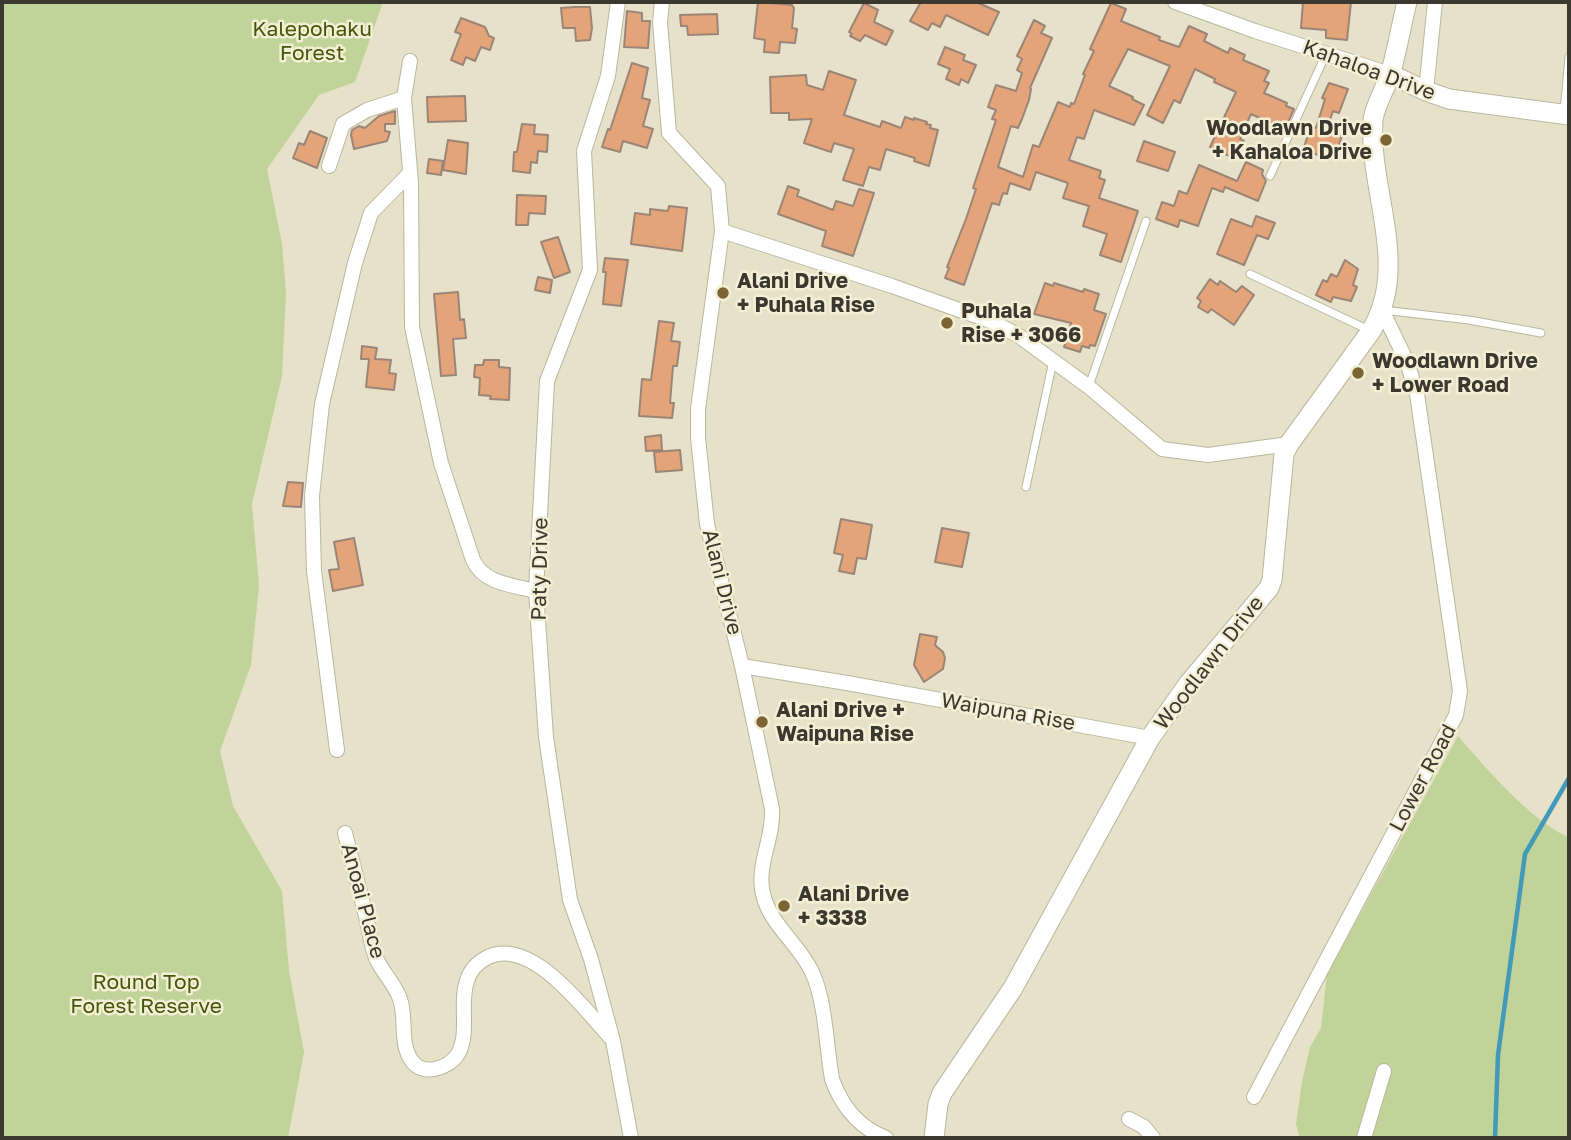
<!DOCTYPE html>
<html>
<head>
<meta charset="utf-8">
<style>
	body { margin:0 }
	#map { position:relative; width:1571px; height:1140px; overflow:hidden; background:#e6e1c8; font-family:"Golos Text",sans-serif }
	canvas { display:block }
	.frame { position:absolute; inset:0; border:4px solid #3b392f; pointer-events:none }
</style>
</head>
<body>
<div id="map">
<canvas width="1571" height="1140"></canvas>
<div class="frame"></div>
</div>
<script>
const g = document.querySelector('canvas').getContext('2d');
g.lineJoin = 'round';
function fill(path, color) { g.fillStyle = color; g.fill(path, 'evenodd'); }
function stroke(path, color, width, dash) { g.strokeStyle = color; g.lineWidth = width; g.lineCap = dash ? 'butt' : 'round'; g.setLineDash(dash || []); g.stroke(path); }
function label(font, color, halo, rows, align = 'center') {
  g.font = font + ' "Golos Text",sans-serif'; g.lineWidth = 5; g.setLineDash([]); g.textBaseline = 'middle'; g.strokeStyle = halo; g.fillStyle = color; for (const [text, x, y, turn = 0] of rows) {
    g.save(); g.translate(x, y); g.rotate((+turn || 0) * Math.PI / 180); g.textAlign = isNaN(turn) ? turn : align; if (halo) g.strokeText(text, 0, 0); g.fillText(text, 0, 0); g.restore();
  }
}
fill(new Path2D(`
	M2,2H383L355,82L319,95L267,169L282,244L286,293L282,376L252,504L259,586L251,665L220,751L233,806L282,891L289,971L304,1052L288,1138H2Z
	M1458,736C1483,765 1534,824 1569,837V1138H1300L1296,1124L1302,1082L1310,1047L1321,1028L1327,974Z`), '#c0d398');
stroke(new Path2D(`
	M1495,1138L1498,1055L1525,854L1569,778`), '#4299b8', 4.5);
const building = new Path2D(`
	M758,2L792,5L794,8L792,28L797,29L795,43L780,42L779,53L764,52L765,40L754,38Z
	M921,2H976L999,12L988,35L946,15L940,27L932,23L928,30L910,21Z
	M1303,2H1351L1347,40L1326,38V30L1301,28Z
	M864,3L878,10L874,22L893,31L886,45L865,35L860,41L850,36L852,34L849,32Z
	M1111,3L1126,9L1121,21L1160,37L1159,40L1179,47L1189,26L1207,34L1204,41L1228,53L1230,48L1245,55L1243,60L1269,71L1264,81L1269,83L1264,93L1287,103L1286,106L1294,109L1285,129L1251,114L1240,139L1244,141L1236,159L1210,147L1236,92L1214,82L1215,79L1195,69L1180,103L1174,100L1163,123L1147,115L1170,66L1128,49L1109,86L1133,97L1132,99L1144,105L1134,125L1094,110L1084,139L1077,137L1069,160L1101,171L1099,178L1105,180L1099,198L1138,211L1121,262L1100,255L1107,234L1083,226L1089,206L1063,198L1068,183L1036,172L1030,190L1010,183L1007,194L1003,193L999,205L992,203L964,285L945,278L949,268L947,267L966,219L976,189L973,188L996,120L992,119L996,110L988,107L996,85L1016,91L1022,73L1017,70L1022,59L1017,56L1034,20L1045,26L1041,33L1052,38L1030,88L1031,89L1029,100L1022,119L1018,128L1011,126L998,167L1023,177L1033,145L1039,147L1058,102L1070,107L1071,103L1074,104L1085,75L1083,74L1094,51L1090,49Z
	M575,7H590L592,28L590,40L576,41L575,28H563L561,8Z
	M627,11L642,13V21H650L648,48L624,47Z
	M717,14L718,34L688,35L687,26H681L680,15Z
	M461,18L485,27L489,36L494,38L490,50L481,47L475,61L466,57L463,65L451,60L461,34L455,32Z
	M945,47L965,55L963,60L976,65L968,83L961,79L959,85L946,79L950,69L938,64Z
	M632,63L648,68L642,98L650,100L643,126L653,129L647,148L623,141L620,152L602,147L608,129L610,130Z
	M829,71L856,80L844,115L880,127L882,121L901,128L905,117L914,120V118L927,122L926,124L931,125L930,128L938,130L929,166L914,161L915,158L886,149L880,170L869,167L863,186L843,180L854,149L834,143L831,152L804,143L812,119L789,120V113H771L770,77L806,75L807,85L823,90Z
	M1329,83L1348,89L1339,113L1333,111L1326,131L1342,136L1337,151H1334L1331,159L1303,150L1311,126L1316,128L1325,99L1322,98Z
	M465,96L466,121L428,122L427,97Z
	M395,111V124H385V131L390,132L387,141L354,149L351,135L352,130L359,126L365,128L379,116Z
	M522,124L535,125L534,134L548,135L547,152L538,151L537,163L531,162L530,173L513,171L514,152H517Z
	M310,131L327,138L317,168L293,158L299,143L304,145Z
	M448,140L468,143L466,174L443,170Z
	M1144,141L1175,152L1168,171L1137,161Z
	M429,159L443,161L441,175L427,173Z
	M1246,162L1263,170L1262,174L1266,181L1258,201L1225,187L1223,192L1212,188L1198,226L1180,220L1178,227L1156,219L1162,202L1174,206L1179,191L1187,194L1199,165L1237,181Z
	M788,186L799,190L797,196L833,210L836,201L853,206L859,189L874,193L853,256L822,246L826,231L778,214Z
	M517,195L546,196L545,214L529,213L528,225H516Z
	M669,206L687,208L682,251L631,244L635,213L650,215V209L668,211Z
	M1256,216L1275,223L1268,239L1257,235L1244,265L1217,254L1231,219L1252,227Z
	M558,237L570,272L554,278L541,242Z
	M605,258L628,260L621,306L603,304L606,272H603Z
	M1345,260L1358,269L1353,285L1357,287L1351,301L1333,297L1331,302L1316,295L1323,280L1327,282L1331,274L1337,277Z
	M538,277L552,280L550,293L535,290Z
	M1210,279L1218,285L1220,281L1236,292L1242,286L1254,295L1234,325L1211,309L1208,313L1198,307L1201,301L1197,298Z
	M1045,283L1053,286L1054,283L1083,292L1084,289L1099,294L1094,310L1106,314L1095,346L1090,345L1089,348L1082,346L1080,352L1064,347L1071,323L1034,314Z
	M458,292L460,320L464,319L466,338L453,339L456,375L441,376L434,294Z
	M659,321L674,323L671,341L680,342L677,366H673L670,403H674L672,418L639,416L642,379L651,380Z
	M362,346L377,348L375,359L391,360L389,373L396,374L394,390L366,387L369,359H361Z
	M484,360H499V367L510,368L509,400L490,399L491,396L479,395L480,378L474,377L475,365H483Z
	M661,435L662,450L646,451L645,437Z
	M680,450L682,470L656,472L654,452Z
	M288,482L303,483L301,507L283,506Z
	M841,519L872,525L866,559L857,558L854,574L839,571L843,555L834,553Z
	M942,528L969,533L962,567L935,562Z
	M354,538L363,585L333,591L329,570L339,569L334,542Z
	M920,634L937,637L935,645L943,652L945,658L943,669L924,682L914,665Z`);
fill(building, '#e3a479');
stroke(building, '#9b8577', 2);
const lane = new Path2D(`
	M1564,112L1569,57
	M1270,176L1326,54
	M1250,274L1371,331
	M1383,310L1469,320L1541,333
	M1089,386L1146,221
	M1026,487L1053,361`);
const street = new Path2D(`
	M618,2L608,76L584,151L590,270L547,381L536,591L546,737L570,900L591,959L613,1041L631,1138
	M662,2L660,22L669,133L718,186L722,231L698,409V438L707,524L742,666L772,809C774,838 756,865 763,894C770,925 799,944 812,972C826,1002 826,1046 832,1079C842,1107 858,1127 886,1138
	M1175,2L1255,31L1390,74
	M410,61L404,98L411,183L412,327L441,463L473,560C484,584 512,585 536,591
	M1426,91L1435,2
	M329,166L343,124L367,110L404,98
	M722,231L892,286L993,322L1019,336L1089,387L1162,449L1208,455L1289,444
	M742,666L847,683L1150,738
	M337,750L314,571L312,496L322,404L355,263L371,213L410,173
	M345,833C352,861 359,888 366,916C369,930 371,945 376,958C382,972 395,984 400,999C407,1018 399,1044 412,1061C423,1077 449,1068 458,1054C470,1033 459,1003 467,981C470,970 478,962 488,957C532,937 584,1009 610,1037
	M1254,1097L1456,715L1460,691L1417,394L1407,362L1382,310
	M1129,1119L1144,1127L1153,1138
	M1364,1138L1384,1071`);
const secondary = new Path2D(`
	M1390,74L1426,91L1449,99L1569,115
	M934,1138L938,1104L942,1093L1013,988L1150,738L1189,683L1269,588L1272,580L1284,454L1289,444L1371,331C1411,265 1368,190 1373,120C1375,105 1385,89 1390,75C1397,51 1401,26 1407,2`);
stroke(lane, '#bbb69e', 9);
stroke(street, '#bbb69e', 16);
stroke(secondary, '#bbb69e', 21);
stroke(lane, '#fff', 7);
stroke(street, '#fff', 14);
stroke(secondary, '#fff', 19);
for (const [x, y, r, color] of [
	[1386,140,7,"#7c6434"],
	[723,293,7,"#7c6434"],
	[947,323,7,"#7c6434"],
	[1358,373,7,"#7c6434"],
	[762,722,7,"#7c6434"],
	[784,906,7,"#7c6434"]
]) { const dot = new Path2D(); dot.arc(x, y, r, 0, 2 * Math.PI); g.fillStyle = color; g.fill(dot); stroke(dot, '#f3efd5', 2.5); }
label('21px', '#445607', '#f3efd5', [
	["Kalepohaku",312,29],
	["Forest",312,53],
	["Round Top",146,982],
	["Forest Reserve",146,1006]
]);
label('21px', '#3b392f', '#f3efd5', [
	["Kahaloa Drive",1369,70,20],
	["Paty Drive",540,569,-89],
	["Alani Drive",722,582,76],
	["Woodlawn Drive",1209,663,-52],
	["Waipuna Rise",1008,712,10],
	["Lower Road",1423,778,-62],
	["Anoai Place",363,901,75]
]);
label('bold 21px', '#3b392f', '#f3efd5', [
	["Woodlawn Drive",1372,128,"right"],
	["+ Kahaloa Drive",1372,152,"right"],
	["Alani Drive",737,281],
	["+ Puhala Rise",737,305],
	["Puhala",961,311],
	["Rise + 3066",961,335],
	["Woodlawn Drive",1372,361],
	["+ Lower Road",1372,385],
	["Alani Drive +",776,710],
	["Waipuna Rise",776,734],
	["Alani Drive",798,894],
	["+ 3338",798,918]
], 'left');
</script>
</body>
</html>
